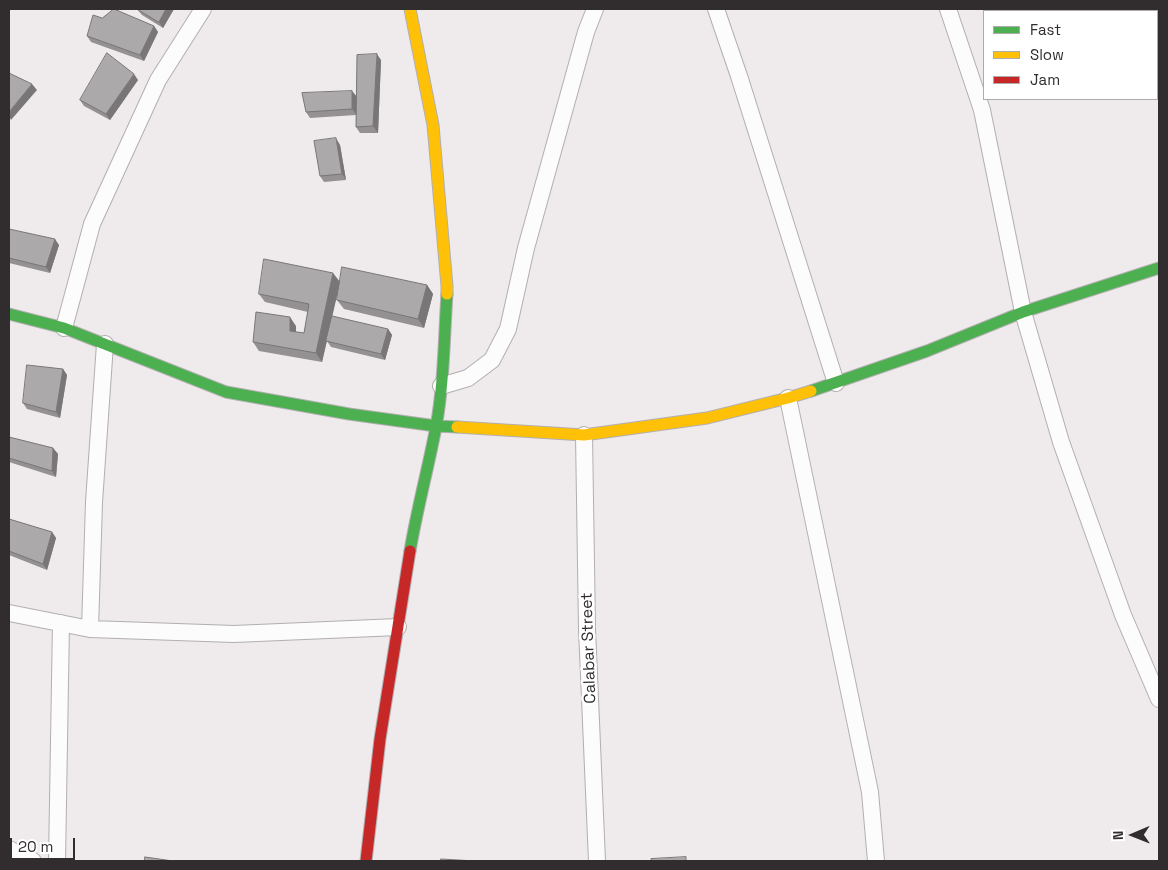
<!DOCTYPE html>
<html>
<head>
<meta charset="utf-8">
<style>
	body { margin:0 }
	#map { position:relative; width:1168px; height:870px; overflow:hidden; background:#efeaec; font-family:"Space Grotesk",sans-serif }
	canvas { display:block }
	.frame { position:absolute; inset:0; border:10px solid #312d2e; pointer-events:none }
	.legend { position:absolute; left:983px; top:10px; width:175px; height:90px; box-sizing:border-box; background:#fff; border:1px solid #adabab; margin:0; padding:6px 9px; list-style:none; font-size:15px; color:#312d2e }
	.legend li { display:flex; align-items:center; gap:10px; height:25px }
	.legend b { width:25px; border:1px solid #adabab }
	.north { position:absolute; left:1108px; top:810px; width:50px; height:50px; -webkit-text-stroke:4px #fff; paint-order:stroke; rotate:269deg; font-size:14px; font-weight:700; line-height:20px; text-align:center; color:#312d2e }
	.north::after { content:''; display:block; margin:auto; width:18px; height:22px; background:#312d2e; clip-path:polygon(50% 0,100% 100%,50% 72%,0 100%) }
	.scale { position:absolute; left:10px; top:838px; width:65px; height:22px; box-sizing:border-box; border:2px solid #312d2e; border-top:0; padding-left:6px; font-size:15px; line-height:18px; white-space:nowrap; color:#312d2e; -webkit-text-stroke:4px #fff; paint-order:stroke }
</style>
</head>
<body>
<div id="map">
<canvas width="1168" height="870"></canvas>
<div class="frame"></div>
<ul class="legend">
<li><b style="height:6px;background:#4caf50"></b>Fast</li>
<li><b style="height:6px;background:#ffc107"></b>Slow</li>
<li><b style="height:6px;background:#c62828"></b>Jam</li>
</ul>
<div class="north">N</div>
<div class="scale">20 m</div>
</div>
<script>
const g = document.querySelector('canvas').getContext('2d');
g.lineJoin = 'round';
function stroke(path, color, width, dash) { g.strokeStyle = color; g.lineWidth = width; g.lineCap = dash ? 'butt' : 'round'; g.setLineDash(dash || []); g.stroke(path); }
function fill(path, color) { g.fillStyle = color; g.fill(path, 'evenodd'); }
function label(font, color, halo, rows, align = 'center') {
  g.font = font + ' "Space Grotesk",sans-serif'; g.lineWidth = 5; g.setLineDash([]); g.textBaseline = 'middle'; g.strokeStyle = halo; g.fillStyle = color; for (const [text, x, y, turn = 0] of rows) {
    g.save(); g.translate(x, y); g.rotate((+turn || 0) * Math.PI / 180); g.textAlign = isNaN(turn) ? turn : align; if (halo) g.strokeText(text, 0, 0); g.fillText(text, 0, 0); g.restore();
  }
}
const street = new Path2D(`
	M716,9L739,76L836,383
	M948,9L982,110L1023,312L1061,442L1123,615L1159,699
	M64,328L92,224L158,80L203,9
	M441,386L468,378L492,360L508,329L526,248L586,32L595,9
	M788,398L870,792L876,861
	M584,435L587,629L597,861
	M9,613L90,629L234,634L398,627
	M90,629L94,502L105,344
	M9,849L33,861
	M57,861L61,623`);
const fast = new Path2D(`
	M9,314L64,328L226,392L349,414L436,426L457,427
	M811,391L927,351L1023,312L1159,268
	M410,551C417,509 428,469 436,427C444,383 444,338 447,294`);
const slow = new Path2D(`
	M410,9L433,125L447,286V294
	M457,427L584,435L707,418L788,398L811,391`);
const jam = new Path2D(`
	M366,861L380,739L410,551`);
stroke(street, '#b2afb0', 18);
stroke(fast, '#b2afb0', 13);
stroke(slow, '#b2afb0', 13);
stroke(jam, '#b2afb0', 13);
stroke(street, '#fdfcfc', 16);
stroke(fast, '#4caf50', 11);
stroke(slow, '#ffc107', 11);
stroke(jam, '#c62828', 11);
fill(new Path2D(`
	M137,9H174L163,28L142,15Z
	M102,18L154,26L158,32L144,61L91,42L87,36Z
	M381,60L378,133H360L356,127V115L310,118L306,112L352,91L356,96Z
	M138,80L110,120L84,106L80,100Z
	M340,145L346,180L324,182L320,176Z
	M9,229L59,245L50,273L9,263Z
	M340,282L329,329H388L392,335L385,360L331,347L327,341L322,362L259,351L253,342L296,326V332L304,333L308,312L265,302L259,294Z
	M427,285L433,294L424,328L344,309L337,300Z
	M63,369L67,375L60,418L27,409L23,403Z
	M9,437L53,448L58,454L56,477L9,462Z
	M9,519L52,532L56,538L47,570L9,555Z`), '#949192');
fill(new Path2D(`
	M166,9H174L163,28L159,22Z
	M154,26L158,32L144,61L140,55Z
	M377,54L381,60L378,133L373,126Z
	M134,74L138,80L110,120L106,114Z
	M32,84L37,90L11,120L9,116V112Z
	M352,91L357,97V115L352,109Z
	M336,138L340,145L346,180L342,174Z
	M55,239L59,245L50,273L46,267Z
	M333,273L340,282L322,362L316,353Z
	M427,285L433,294L424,328L418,319Z
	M290,317L296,326V340L290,331Z
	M388,329L392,335L385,360L381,354Z
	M63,369L67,375L60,418L56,412Z
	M53,448L58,454L56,477L52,471Z
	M52,532L56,538L47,570L43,564Z`), '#787677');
const building = new Path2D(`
	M114,9L154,26L140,55L87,36L93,15L102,18Z
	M137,9H166L159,22Z
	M107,53L134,74L106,114L80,100Z
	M377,54L373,126L356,127L357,55Z
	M9,73L32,84L9,112Z
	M352,91V109L306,112L302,93Z
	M336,138L342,174L320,176L314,141Z
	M9,229L55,239L46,267L9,258Z
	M264,259L333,273L316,353L253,342L256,312L290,317V331L304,333L309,304L259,294Z
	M342,267L427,285L418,319L337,300Z
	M332,316L388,329L381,354L326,341Z
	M27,365L63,369L56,412L23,403Z
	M9,437L53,448L52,471L9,458Z
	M9,519L52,532L43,564L9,551Z
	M145,857L173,861H145Z
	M686,857V861H651V859Z
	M441,859L475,861H441Z`);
fill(building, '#aca9aa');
stroke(building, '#787677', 1);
label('16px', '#312d2e', '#fff', [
	["Calabar Street",589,648,-92]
]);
</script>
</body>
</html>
